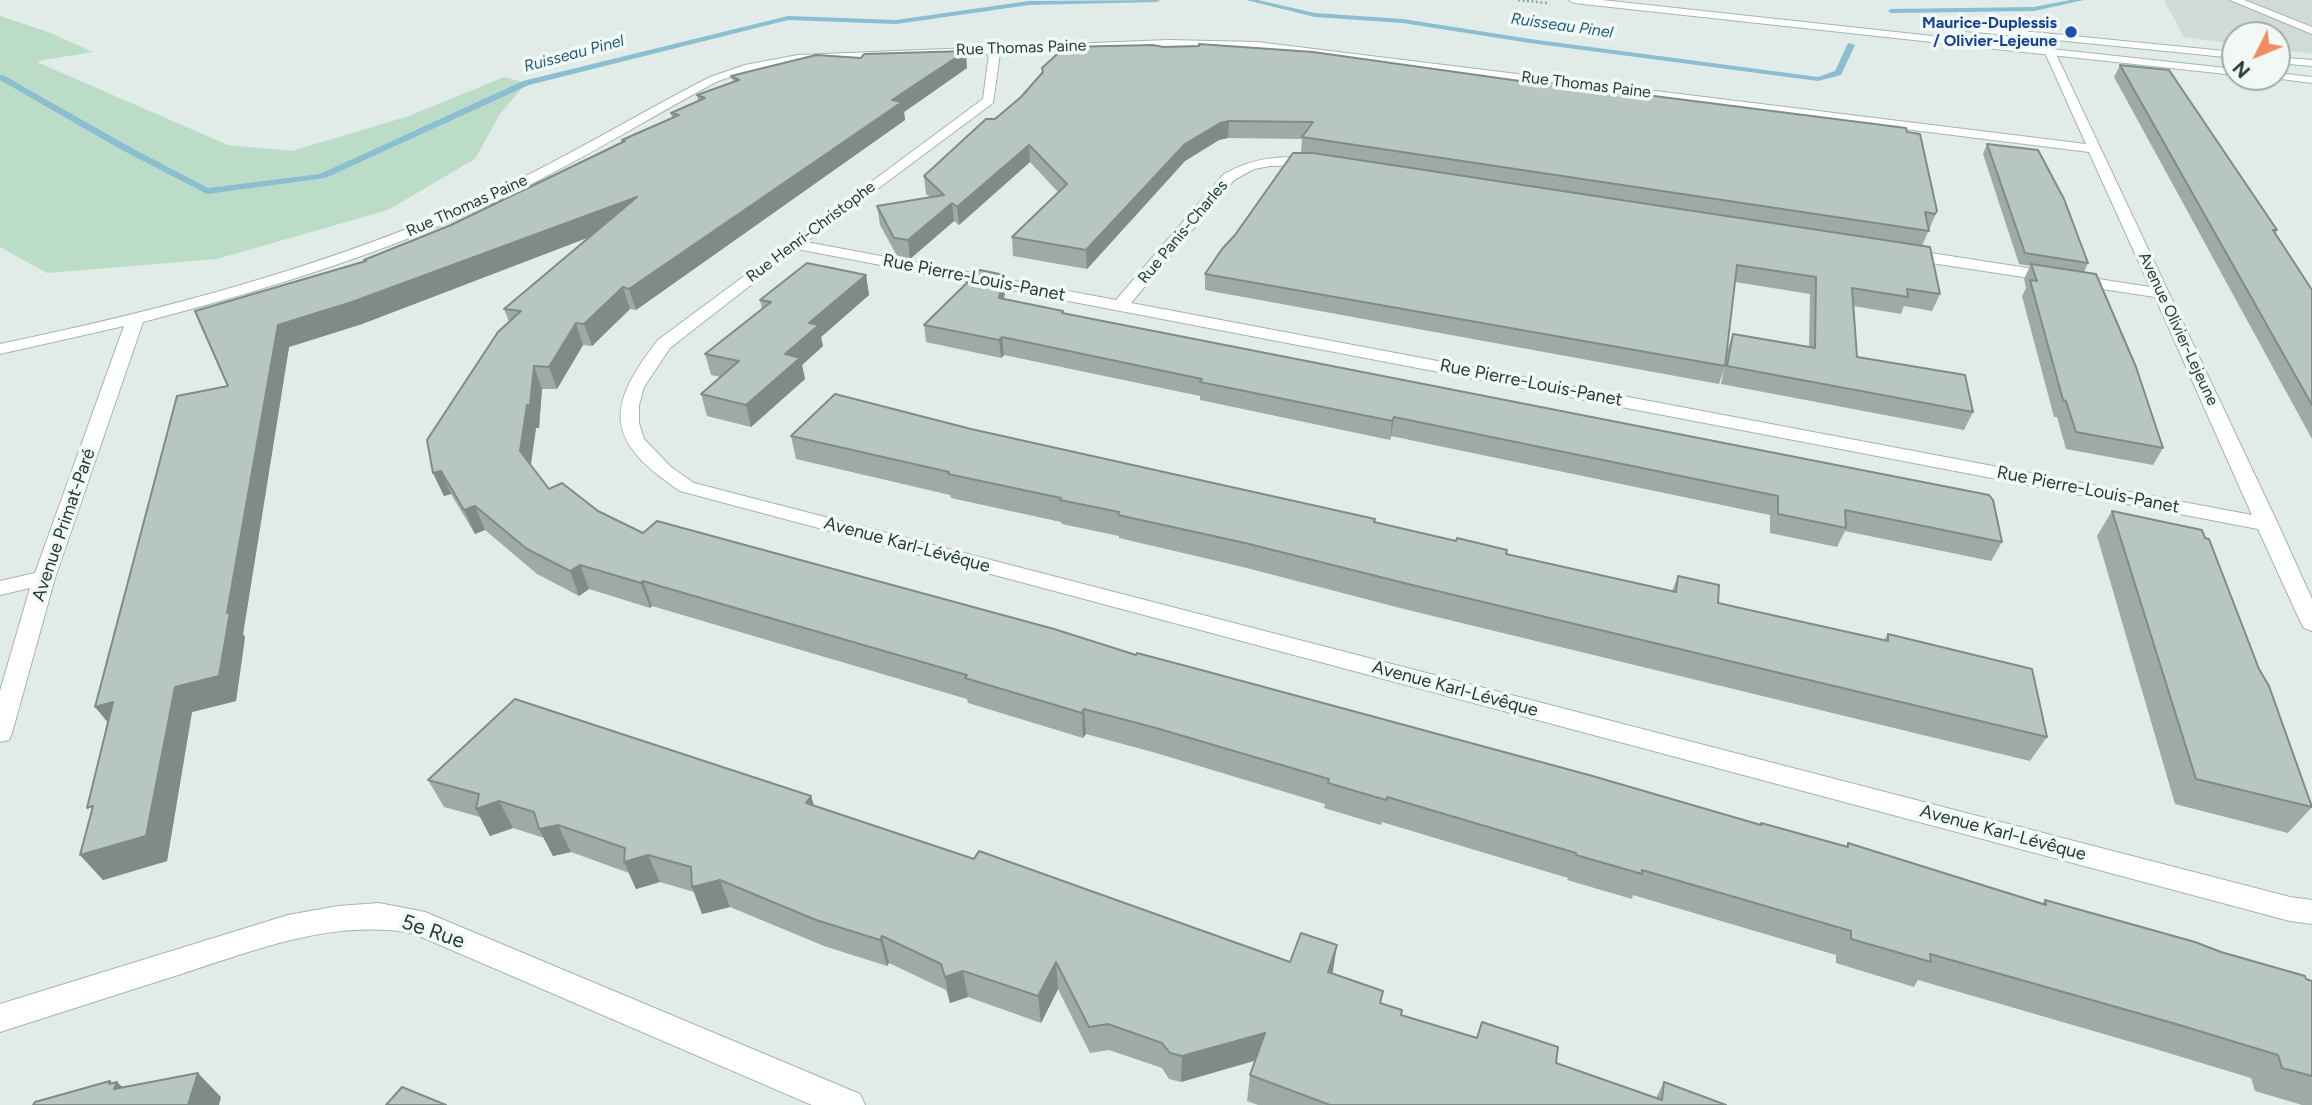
<!DOCTYPE html>
<html>
<head>
<meta charset="utf-8">
<style>
	body { margin:0 }
	#map { position:relative; width:2312px; height:1105px; overflow:hidden; background:#e1ece8; font-family:Figtree,sans-serif }
	canvas { display:block }
	.north { position:absolute; left:2221px; top:21px; width:70px; height:70px; box-sizing:border-box; background:#f2f8f6; border:2px solid #9fadaa; border-radius:50%; rotate:227deg; font-size:19px; font-weight:700; line-height:28px; text-align:center; color:#223c37 }
	.north::after { content:''; display:block; margin:auto; width:24px; height:32px; background:#ef8e5c; clip-path:polygon(50% 0,100% 100%,50% 72%,0 100%) }
</style>
</head>
<body>
<div id="map">
<canvas width="2312" height="1105"></canvas>
<div class="north">N</div>
</div>
<script>
const g = document.querySelector('canvas').getContext('2d');
g.lineJoin = 'round';
function fill(path, color) { g.fillStyle = color; g.fill(path, 'evenodd'); }
function stroke(path, color, width, dash) { g.strokeStyle = color; g.lineWidth = width; g.lineCap = dash ? 'butt' : 'round'; g.setLineDash(dash || []); g.stroke(path); }
function label(font, color, halo, rows, align = 'center') {
  g.font = font + ' Figtree,sans-serif'; g.lineWidth = 7; g.setLineDash([]); g.textBaseline = 'middle'; g.strokeStyle = halo; g.fillStyle = color; for (const [text, x, y, turn = 0] of rows) {
    g.save(); g.translate(x, y); g.rotate((+turn || 0) * Math.PI / 180); g.textAlign = isNaN(turn) ? turn : align; if (halo) g.strokeText(text, 0, 0); g.fillText(text, 0, 0); g.restore();
  }
}
fill(new Path2D(`
	M2164,0H2312V54L2277,49V35H2235V44L2184,37Z`), '#d0dbd7');
fill(new Path2D(`
	M0,16L48,32L93,52L38,61L39,63L228,145L292,151L409,116L504,77L526,83L500,114L475,159L388,210L217,259L47,273L0,247Z`), '#bbdcc7');
fill(new Path2D(`
	M1160,0L1157,2L1029,5L896,24L788,20L529,85L325,178L207,194L122,150L0,80V75H3L128,146L208,188L320,174L523,81L788,16L896,20L1029,1Z
	M1246,0H1258L1315,13L1403,19L1530,39L1818,77L1835,71L1848,43L1855,45L1841,75L1818,81L1530,43L1403,23L1315,17Z
	M2070,0H2084L2034,11L1891,13L1888,11L1891,9L2034,7Z`), '#8abed0');
const lane = new Path2D(`
	M2230,0H2244L2312,27V34Z`);
const street = new Path2D(`
	M2042,32L2047,35L2278,524L2312,599V631L2304,628L2301,623L2258,529L797,249L670,348L644,387L639,405V423L644,439L671,467L694,483L2290,897L2312,900V924L2290,921L680,491C606,441 604,409 658,340L983,99L989,54C899,57 804,51 718,81C649,118 583,159 513,193C395,250 269,289 143,322L55,578L12,733L9,740L0,742V691L30,588L0,595V581L35,573L124,326L0,354V344C163,310 323,268 476,200C556,164 632,117 710,77L745,65L798,55L1168,40L1257,42L2086,144L2037,35ZM1168,46L1257,48L2089,152L2150,287L1905,249L1897,254L1905,259L2155,297L2252,515L1131,303L1234,180L1254,169L1270,166L1318,165V159L1313,158C1281,155 1252,158 1224,174L1116,300L806,242L993,103L1000,53Z
	M379,903L425,912L860,1094L865,1105H812L412,933C330,919 256,950 178,975C119,994 59,1013 0,1032V1004L288,915L338,906Z`);
const secondary = new Path2D(`
	M1569,0H1602L2235,69V75L1574,3Z
	M1941,23L2235,52V58L1937,28V24Z
	M2277,57L2312,60V66L2277,63Z
	M2277,73L2312,77V83L2273,78L2277,77Z`);
stroke(lane, '#a4b4af', 2);
stroke(street, '#a4b4af', 2);
stroke(secondary, '#a0b7b1', 2);
stroke(new Path2D(`
	M1518,0L1548,3`), '#82aea5', 2.5, [2, 2.5]);
fill(lane, '#fff');
fill(street, '#fff');
fill(secondary, '#fff');
fill(new Path2D(`
	M2120,65L2277,230L2275,233L2312,290V439L2114,77Z
	M967,68L904,112L905,120L636,310L630,309L592,346L583,345L557,389H542L539,428H536L531,465L549,489L598,511L643,533L1136,655L1760,825L1761,823L1846,846L1848,843L2043,903L2045,900L2221,952L2312,981V1105H2302L2255,1091L2251,1078L2152,1048L1918,980L1914,987L1836,963V955L1633,895L1632,899L1567,880L1568,878L1382,822L1381,825L1324,808L1325,804L1156,753L1086,734L1083,738L968,703L967,699L652,606L650,608L589,589L579,596L537,574L485,530L475,534L451,494L444,496L433,473L509,322L504,309L589,237L362,324L289,347L243,634L245,637L236,701L192,712L167,861L103,880L80,855L228,386L365,261L364,260L451,225L622,142V140L672,118L671,113L698,101L697,95L733,82L731,76Z
	M1042,73L1937,211L1922,246L1940,294L1932,311L1904,306L1901,314L1853,306L1857,357L1973,412L1964,430L1721,384L1724,369L1719,384L1205,290V274L1235,235L1301,153L1302,139L1228,138L1219,140L1185,161L1087,269L1013,256L1012,237L1058,192L1030,162L959,225L954,221L910,259L897,256L880,225L877,206L930,197L926,194L924,176L1021,97ZM1735,282L1810,294L1809,347L1733,334L1727,351Z
	M1987,144L2088,263L2084,272L2163,448L2153,465L2066,449L2057,417H2054L2022,296L2026,288L2024,279L2030,266L2019,264L1983,154Z
	M866,275L869,295L821,337L823,346L802,365L805,379L751,427L707,416L701,394L721,377L711,375L705,354L762,309L760,300Z
	M1004,275L1005,292L1004,299L1063,311V313L2002,542L1991,561L1845,531L1837,547L1770,533V515L1391,436L1390,440L1200,400V396L1004,355L1001,358L926,342L924,325Z
	M971,429L1374,522L1506,554L1672,591L1678,576L1718,603L1884,640L1888,634L2047,737L2030,761L1404,609L1243,567L1119,538V536L1062,524L1061,522L951,498L950,495L796,459L791,436Z
	M2112,511L2312,807L2288,833L2175,804L2097,536Z
	M428,780L811,796L814,805L974,859L1290,962L1332,973L1401,1015L1556,1063L1656,1098L1664,1082L1726,1105H1258L1247,1101L1250,1075L1255,1061L1181,1082L1169,1079L1162,1068L1109,1050L1090,1053L1058,989L1041,1023L968,997L950,1003L946,990L889,963L887,966L824,946L730,907L702,914L694,892L660,882L636,889L629,873L571,852L553,856L544,838L513,828L490,836L480,817L444,807Z`), '#9daaa6');
fill(new Path2D(`
	M966,51L967,68L904,112L905,120L636,310L629,289L892,100Z
	M1229,121L1228,138L1219,140L1185,161L1087,269L1086,250L1185,144L1220,123Z
	M1029,145L1030,162L959,225L957,207Z
	M637,197L642,217L362,324L289,347L243,634L245,637L236,701L192,712L167,861L103,880L80,855L175,687L227,613L278,325Z
	M952,203L954,221L910,259L908,240Z
	M866,275L869,295L821,337L823,346L802,365L805,379L751,427L746,405L809,323Z
	M1004,275L1005,292L1001,315L999,298Z
	M623,287L630,309L592,346L584,324Z
	M576,323L583,345L557,389L549,367Z
	M1002,337L1004,355L1001,358L999,340Z
	M534,366L542,389L539,428H536L529,475L520,451Z
	M1394,417L1391,436L1390,440L1392,421Z
	M441,471L451,494L444,496L433,473Z
	M475,506L485,530L475,534L464,510Z
	M580,565L589,589L579,596L570,571Z
	M643,581L652,606L650,608L641,583Z
	M113,702L115,731L95,707Z
	M1084,709L1086,734L1083,738L1082,713Z
	M811,796L819,823L806,803Z
	M499,801L513,828L490,836L476,809Z
	M558,825L571,852L553,856L539,829Z
	M648,855L660,882L636,889L624,862Z
	M720,880L730,907L702,914L692,887Z
	M882,936L889,963L887,966L880,940Z
	M1337,945L1333,971L1324,998L1328,972Z
	M1056,962L1058,989L1041,1023L1038,996Z
	M963,971L968,997L950,1003L945,977Z
	M1265,1033L1262,1058L1181,1082L1182,1056Z
	M198,1073L221,1097L219,1105H188Z
	M110,1081L115,1086L117,1082L142,1105L115,1089L109,1084Z`), '#808b87');
const building = new Path2D(`
	M1199,44L1313,52L1527,82L1528,80L1906,128L1907,132L1920,134L1937,211L1935,214L1925,212L1929,231L1302,137L1313,122L1229,121L1220,123L1185,144L1086,250L1012,237L1067,184L1029,145L957,207L952,203L908,240L894,238L877,206L944,195L924,176L986,119H995L1021,97L1043,72L1042,68L1065,47L1153,45L1163,47L1199,46Z
	M966,51L892,100L902,102L629,289L623,287L584,324L576,323L549,367L534,366L530,405H527L520,451L549,489L562,483L598,511L643,533L657,521L1054,629L1136,655L1137,653L1205,671L1589,775L1761,825V823L1848,847V843L2046,905L2045,900L2195,942L2221,952L2305,976L2306,979L2312,981V1076L2282,1068L2278,1055L2176,1024L1930,954L1931,962L1851,939V931L1642,870V874L1576,855V853L1387,797L1386,800L1328,783L1329,779L1156,728L1084,709L1082,713L965,678L967,675L663,587L643,581L641,583L580,565L570,571L527,549L475,506L464,510L441,471L433,473L427,440L498,332L521,311L504,309L637,197L352,302L278,325L227,613L230,612L219,676L175,687L146,836L80,855L93,806L87,808L113,702L95,707L177,396L228,386L195,311L366,261L364,260L451,225L625,141L622,140L679,115L671,113L705,98L697,95L739,80L731,76L816,55L861,58L864,54Z
	M2120,65L2169,70L2277,230H2273L2312,290V405Z
	M1987,144L2038,150L2064,199L2088,263L2025,253Z
	M1293,153H1313L1930,247L1940,294L1907,289L1908,297L1852,288L1857,357L1965,375L1973,412L1727,366L1733,334L1815,348L1816,277L1737,265L1725,366L1205,274L1222,249L1235,235Z
	M807,263L866,275L809,323L819,325L785,354L800,358L746,405L701,394L739,361L705,354L771,302L760,300Z
	M2031,264L2096,274L2136,367L2163,448L2076,432L2066,401L2063,400L2030,280L2037,281Z
	M980,270L1004,275L999,298L1063,311L1062,313L1989,495L1993,500L2002,542L1845,510L1846,528L1778,514V496L1394,417L1392,421L1200,382L1202,379L1002,337L999,340L924,325Z
	M835,394L971,429L1375,519L1374,522L1456,541L1457,538L1507,550L1506,554L1676,592L1678,576L1719,585L1718,603L1888,641V634L2032,669L2047,737L1408,584L1245,543L1118,515L1119,512L1060,500L1061,498L948,474L949,472L791,436Z
	M2112,511L2202,530L2205,538L2209,539L2259,669L2269,686L2312,807L2196,779Z
	M515,699L811,796L806,803L974,859L979,851L1290,962L1301,933L1337,945L1328,972L1383,991L1380,1003L1402,1010L1401,1015L1477,1038L1482,1022L1558,1047L1556,1063L1662,1100L1664,1082L1726,1105H1330L1250,1075L1265,1033L1182,1056L1170,1053L1162,1043L1108,1024L1089,1027L1056,962L1038,996L963,971L945,977L941,964L882,936L880,940L816,920L720,880L692,887L691,867L648,855L624,862L625,848L558,825L539,829L534,812L499,801L476,809L479,794L428,780Z
	M198,1073L188,1105H33L35,1102L110,1081L109,1084L117,1082L114,1089Z
	M402,1087L446,1105H386Z`);
fill(building, '#b7c6c1');
stroke(building, '#808b87', 2);
for (const [x, y, r, color] of [
	[2071,32,7,"#1a4fb4"]
]) { const dot = new Path2D(); dot.arc(x, y, r, 0, 2 * Math.PI); g.fillStyle = color; g.fill(dot); stroke(dot, '#f2f8f6', 2.5); }
label('bold 16px', '#164399', '#f2f8f6', [
	["Maurice-Duplessis",2057,23],
	["/ Olivier-Lejeune",2057,41]
], 'right');
label('italic 16px', '#1d5f77', '#f2f8f6', [
	["Ruisseau Pinel",1562,26,8],
	["Ruisseau Pinel",574,54,-15]
]);
label('16px', '#223c37', '#f2f8f6', [
	["Rue Thomas Paine",1021,48,-2],
	["Rue Thomas Paine",1586,85,7],
	["Rue Thomas Paine",467,206,-24],
	["Rue Henri-Christophe",811,232,-37],
	["Rue Panis-Charles",1183,232,-50],
	["Avenue Olivier-Lejeune",2178,329,65]
]);
label('18px', '#223c37', '#f2f8f6', [
	["Rue Pierre-Louis-Panet",974,278,11],
	["Rue Pierre-Louis-Panet",1531,383,11],
	["Rue Pierre-Louis-Panet",2088,490,11],
	["Avenue Primat-Paré",64,525,-71],
	["Avenue Karl-Lévêque",907,545,15],
	["Avenue Karl-Lévêque",1455,689,15],
	["Avenue Karl-Lévêque",2003,833,15]
]);
label('21px', '#223c37', '#f2f8f6', [
	["5e Rue",433,932,19]
]);
</script>
</body>
</html>
